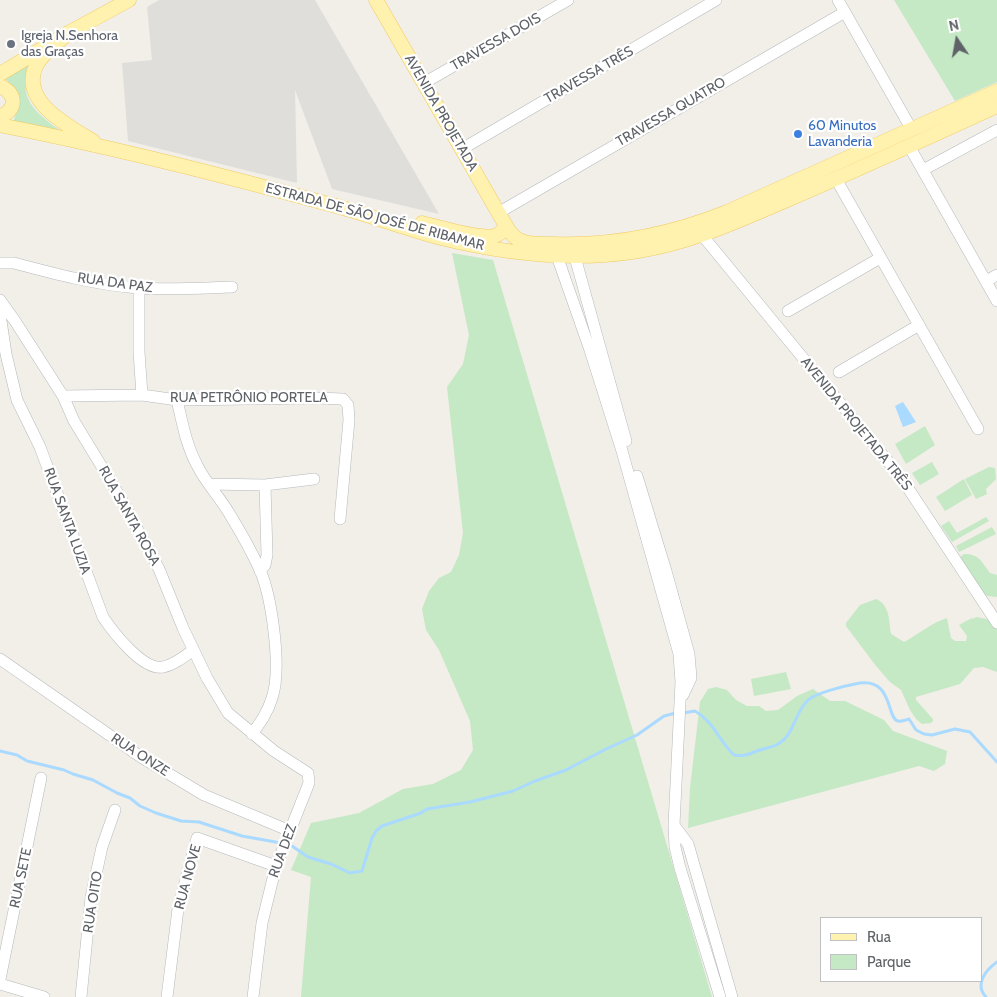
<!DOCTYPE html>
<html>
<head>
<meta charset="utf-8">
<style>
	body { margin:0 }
	#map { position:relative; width:997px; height:997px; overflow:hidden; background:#f1efe8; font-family:Cabin,sans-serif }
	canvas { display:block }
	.legend { position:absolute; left:820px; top:917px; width:162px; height:65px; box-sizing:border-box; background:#fff; border:1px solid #bfc1c3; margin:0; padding:6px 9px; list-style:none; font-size:15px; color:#5f6368 }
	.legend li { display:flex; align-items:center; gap:10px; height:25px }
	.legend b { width:25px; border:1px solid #bfc1c3 }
	.north { position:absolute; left:932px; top:15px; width:50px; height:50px; -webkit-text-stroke:4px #fff; paint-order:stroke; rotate:348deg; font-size:14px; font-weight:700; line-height:20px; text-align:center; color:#5f6368 }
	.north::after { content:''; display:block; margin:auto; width:18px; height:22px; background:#5f6368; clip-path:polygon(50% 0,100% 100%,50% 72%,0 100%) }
</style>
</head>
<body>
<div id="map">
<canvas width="997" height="997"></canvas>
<ul class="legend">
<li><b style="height:6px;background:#fff2af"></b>Rua</li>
<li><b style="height:14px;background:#c5e8c5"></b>Parque</li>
</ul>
<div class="north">N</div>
</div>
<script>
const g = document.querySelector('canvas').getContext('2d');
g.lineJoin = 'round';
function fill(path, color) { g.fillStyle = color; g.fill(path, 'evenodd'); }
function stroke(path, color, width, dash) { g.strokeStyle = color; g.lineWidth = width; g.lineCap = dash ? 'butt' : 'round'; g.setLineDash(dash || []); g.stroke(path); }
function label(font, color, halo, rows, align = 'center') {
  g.font = font + ' Cabin,sans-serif'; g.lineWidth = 4.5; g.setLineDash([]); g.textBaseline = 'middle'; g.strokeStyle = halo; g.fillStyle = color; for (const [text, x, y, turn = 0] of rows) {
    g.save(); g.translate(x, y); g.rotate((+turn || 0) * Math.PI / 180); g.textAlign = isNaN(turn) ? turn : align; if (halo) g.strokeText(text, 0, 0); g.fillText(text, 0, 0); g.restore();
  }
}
fill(new Path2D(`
	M159,0H315L439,214L332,189L295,90L297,183L128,141L122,63L152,60L147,7Z`), '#e0deda');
fill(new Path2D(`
	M894,0H997V82L955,101Z
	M28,66L29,68C16,102 41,116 65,134L13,123C20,102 19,95 5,78Z
	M452,253L493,260L712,997H301L311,877L291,870L311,823L359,813L403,789L433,784L461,770L473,750L470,721L439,650L426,630L422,609L429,591L439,578L451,572L459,555L463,533L447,387L463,364L469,335Z
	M925,426L935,445L906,464L895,444Z
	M932,462L939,474L920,485L912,473Z
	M989,467L995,468L996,479L986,489L987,494L976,499L965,479Z
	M964,479L972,495L945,511L936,497Z
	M986,517L989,521L952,542L941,526L949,521L957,533Z
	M992,527L996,534L959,552L956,546Z
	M964,554C978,553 982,562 990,573L997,575V597L988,596L978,592L960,557Z
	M876,599C890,605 889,621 891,634L904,642C919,634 931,623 947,618L951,638L955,641H966L967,636L959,625L972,618L973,619L976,617L997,621V672L983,667L974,668L960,684L916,697V700L933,719V721L931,723L922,724L916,719L910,710L901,690L890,682L876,666L846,626V623L860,605Z
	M786,672L791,689L754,696L751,679Z
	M716,687L727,690L736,700L747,706H759L766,711L778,710L797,696L813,689L830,701H845L884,720L893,731L947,751L945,764L934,771L919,766L688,828L690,788L700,702L708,689Z`), '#c5e8c5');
fill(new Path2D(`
	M903,402L916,422L903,427L895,406Z`), '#aadaff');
stroke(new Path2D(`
	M683,713L695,711C714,722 719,741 734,755C745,757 751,753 760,750C766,748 773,747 778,744C795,734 794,713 808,700C816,693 844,686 855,684C894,675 886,719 898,721C901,722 906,720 909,719L916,730L924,734L932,735L955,729L970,732L997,762
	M0,751L17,755L27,761L64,770L73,774L93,780L117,793L130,798L140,806L156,813L181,821L199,822L242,836L281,843
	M287,845L292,846L308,857L331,864L350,873L362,871L372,838L376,831L382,826L421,813L427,809L470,802L513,791L535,781L566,770L606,749L637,735L664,716L676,713
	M986,997C974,984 986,970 997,962`), '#aadaff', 3);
const minor = new Path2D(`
	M838,0L912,130
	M424,83L568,0
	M909,146L997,301
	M462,149L716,0
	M923,170L997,130
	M836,179L978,429
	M498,213L845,12
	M702,235L900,476L997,623
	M557,256L590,350L622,451L679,654L681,682L674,825L675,847L680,868L720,997
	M575,257L626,441
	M0,263H14C55,274 97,285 139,288C170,290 201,288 232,287
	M986,281L997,275
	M139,288V352L142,395
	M0,300L15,321L63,396L74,421L119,495L159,569L183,628L207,678L228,713L274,751L308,773L309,783L276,866L262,923L253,997
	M788,311L880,258
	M0,314L6,354L17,400L40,447L103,617C113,632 143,671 163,667C174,665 185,656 193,650
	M839,372L919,325
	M63,396L142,395L177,400L316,398L343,399L348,405L349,420L340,519
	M177,400C182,421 186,445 197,465C205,482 219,496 229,513C240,531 251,550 260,570C272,598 282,669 272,698C268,712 260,723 252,734
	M637,476L666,571L689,654L691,678L683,695
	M209,484L265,485L314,479
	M260,571L265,565L267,555L265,485
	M0,659L141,757L204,795L290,831
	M674,825L688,844L732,997
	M0,979L41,778
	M0,984L44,997
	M81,997L91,897L102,847L115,810
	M167,997L178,909L197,838L276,866`);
const major = new Path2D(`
	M376,0L506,226C510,232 513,237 519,240C529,245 542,244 553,244C613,246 672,234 727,212L997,91
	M70,32C59,41 47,50 39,61C14,98 68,126 93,141
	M0,74L70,32L129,0
	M0,86C17,94 17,109 0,117
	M0,125C108,146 215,173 321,202C361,212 401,227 441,238C506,254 572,262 638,251C690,243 738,221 787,200C857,170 927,138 997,106
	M422,223C438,227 484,241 497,235C501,233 504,230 506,226`);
stroke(minor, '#b5b8bc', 12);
stroke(major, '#f2c960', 15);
stroke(minor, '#fff', 11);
stroke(major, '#fff2af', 14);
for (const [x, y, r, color] of [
	[11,44,5,"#6b7280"],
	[798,134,5,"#3f7fe0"]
]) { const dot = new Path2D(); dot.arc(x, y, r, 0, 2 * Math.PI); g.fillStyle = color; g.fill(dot); stroke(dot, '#fff', 2); }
label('14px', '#5b616d', '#fff', [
	["Igreja N.Senhora",21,36],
	["das Graças",21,52]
], 'left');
label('14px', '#5f6368', '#fff', [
	["TRAVESSA DOIS",496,42,-30],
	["TRAVESSA TRÊS",589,75,-30],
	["TRAVESSA QUATRO",671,112,-30],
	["AVENIDA PROJETADA",441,113,60],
	["ESTRADA DE SÃO JOSÉ DE RIBAMAR",375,217,15],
	["RUA DA PAZ",115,283,8],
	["RUA PETRÔNIO PORTELA",249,398],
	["AVENIDA PROJETADA TRÊS",856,424,51],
	["RUA SANTA ROSA",129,516,61],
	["RUA SANTA LUZIA",67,521,70],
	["RUA ONZE",140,755,33],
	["RUA DEZ",283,851,-70],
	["RUA NOVE",188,877,-75],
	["RUA SETE",21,878,-78],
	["RUA OITO",93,902,-81]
]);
label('14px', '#366cbe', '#fff', [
	["60 Minutos",808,126],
	["Lavanderia",808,142]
], 'left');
</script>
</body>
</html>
